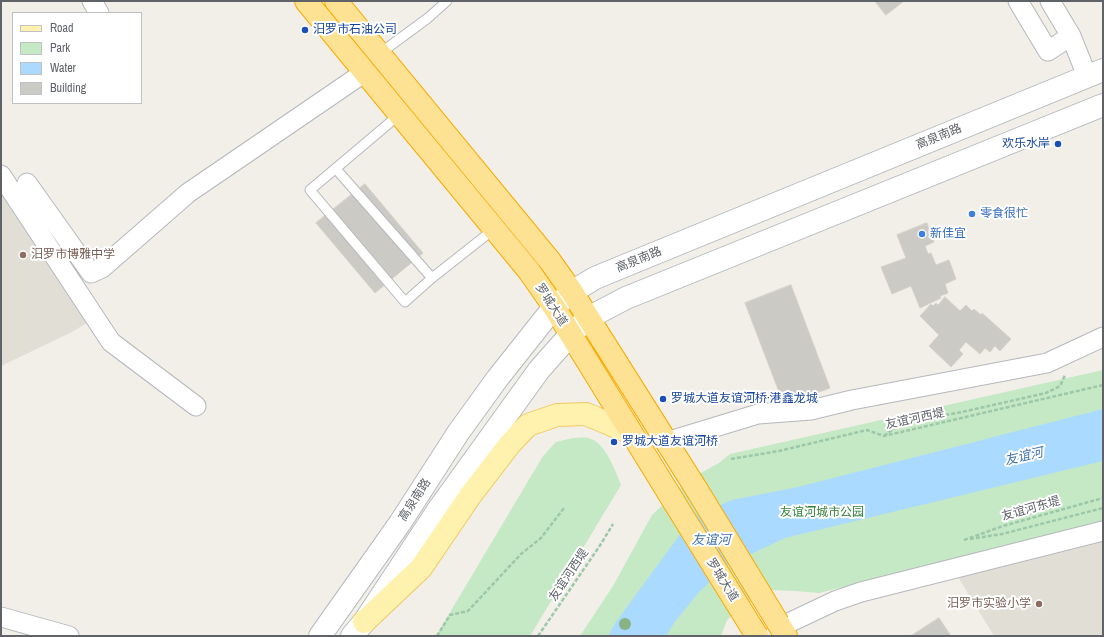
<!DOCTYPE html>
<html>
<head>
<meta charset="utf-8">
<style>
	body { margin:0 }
	#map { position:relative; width:1104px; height:637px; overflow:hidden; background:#f1efe8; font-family:"Archivo Narrow",sans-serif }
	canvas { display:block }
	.frame { position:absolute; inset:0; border:2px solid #5f6368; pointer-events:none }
	.legend { position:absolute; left:12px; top:12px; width:130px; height:92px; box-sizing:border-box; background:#fff; border:1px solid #bfc1c3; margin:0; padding:5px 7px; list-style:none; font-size:12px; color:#5f6368 }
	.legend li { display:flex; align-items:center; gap:8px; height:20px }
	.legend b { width:20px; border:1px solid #bfc1c3 }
</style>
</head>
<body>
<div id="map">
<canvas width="1104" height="637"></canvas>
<div class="frame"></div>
<ul class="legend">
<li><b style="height:5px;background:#fff2af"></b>Road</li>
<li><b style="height:11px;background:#c5e8c5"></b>Park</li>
<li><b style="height:11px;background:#aadaff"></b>Water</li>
<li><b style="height:11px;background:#cccac5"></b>Building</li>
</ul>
</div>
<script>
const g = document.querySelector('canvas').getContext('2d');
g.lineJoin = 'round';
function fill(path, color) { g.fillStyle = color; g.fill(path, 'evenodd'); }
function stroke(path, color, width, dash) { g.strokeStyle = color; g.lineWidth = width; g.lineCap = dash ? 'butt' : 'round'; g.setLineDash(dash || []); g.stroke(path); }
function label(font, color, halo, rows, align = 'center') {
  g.font = font + ' "Archivo Narrow","Noto Sans SC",sans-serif'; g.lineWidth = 4; g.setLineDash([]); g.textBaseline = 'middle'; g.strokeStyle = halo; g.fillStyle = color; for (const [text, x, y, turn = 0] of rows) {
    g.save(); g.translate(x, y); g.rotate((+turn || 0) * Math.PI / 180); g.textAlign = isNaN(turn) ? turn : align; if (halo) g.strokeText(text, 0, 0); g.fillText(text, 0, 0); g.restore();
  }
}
fill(new Path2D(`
	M1,189L90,321L72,332L1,366Z
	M1103,537V636H994L955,572Z`), '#e1ded6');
fill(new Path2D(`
	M1103,370V523L819,593L796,591L771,590L750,602L727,620L721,636H580L613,586L652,515L678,490L697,475L719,463L730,454Z
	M573,438C578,438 584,437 588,438C605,441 616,472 621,485L530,636H436L543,456L556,442Z`), '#c5e8c5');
fill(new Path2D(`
	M1103,409V461L785,538L728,565L699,592L674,623L666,636H608L616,622L692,518L732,500L798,487Z`), '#aadaff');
const building = new Path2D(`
	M875,1H904L886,15Z
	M365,184L423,253L375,293L316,223Z
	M927,223L934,242L925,246L928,254L931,253L936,265L949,260L956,279L945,284L948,293L940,296L941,298L920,308L911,286L892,294L881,267L906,258L897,235Z
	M791,285L830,388L784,405L745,303Z
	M945,297L960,311L966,305L972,311L974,309L981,315L982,313L1011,339L1000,351L995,346L990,352L985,348L980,354L966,342L959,350L963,354L951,367L929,346L939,335L920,316L931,304L933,306L936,303L938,305Z
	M939,618L951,636H911Z`);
fill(building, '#cccac5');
stroke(building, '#d6d1c6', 1);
const lane = new Path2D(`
	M379,54L428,18L447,1
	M400,114L310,190L405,302L432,278L494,229
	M336,169L432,278`);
const street = new Path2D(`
	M92,1L99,13
	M1018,1L1048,51L1071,36
	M1050,1L1071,36L1087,76
	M1,175L111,342L196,406
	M27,183L91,273L102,268L188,193L365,72
	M666,442L758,414L811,410L852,400L1047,363L1103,337
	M1,617L69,636
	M780,627L835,601L861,592L1103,531`);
const secondary = new Path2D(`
	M320,636L400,523L458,433L497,379L554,307L572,292L595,278L607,273L1103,70
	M352,636L364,622L438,510L539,370L570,335L588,318L626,298L1103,105`);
const primary = new Path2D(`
	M364,622L421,568L470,496L510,444L528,425L557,415L586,414L631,433`);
const highway = new Path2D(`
	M306,1L529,271L554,307L674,502
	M336,1L550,261L572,292L697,490
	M778,623L786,636`);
stroke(lane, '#b5b8bc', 11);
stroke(street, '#b5b8bc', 21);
stroke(secondary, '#b6babf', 24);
stroke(primary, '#f2c960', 24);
stroke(highway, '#f9ab00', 24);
stroke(new Path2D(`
	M884,436L896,427L907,422L962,412L1046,393L1060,386L1065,375
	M731,459L779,451L867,430L884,436L1103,385
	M970,539L1002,534L1103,508
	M964,540L1003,526L1103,498
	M437,636L450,615L468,611L521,554L541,538L564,508
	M538,636L599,547L613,524`), '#9cc7a9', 2.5, [4, 2]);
stroke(lane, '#fff', 9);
stroke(street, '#fff', 19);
stroke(secondary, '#fff', 22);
stroke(primary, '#fff2af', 22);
stroke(highway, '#fde293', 22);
const highwayBridge = new Path2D(`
	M697,490L778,623
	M674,502L757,636`);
stroke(highwayBridge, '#f9ab00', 24, []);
stroke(highwayBridge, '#fde293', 22);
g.fillStyle = '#89b387';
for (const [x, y] of [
	[625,624]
]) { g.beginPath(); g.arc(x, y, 6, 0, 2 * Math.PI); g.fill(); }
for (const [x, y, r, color] of [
	[305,30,4,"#1a4fb4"],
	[1058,144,4,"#1a4fb4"],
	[972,214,4,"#3f7fe0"],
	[922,234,4,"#3f7fe0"],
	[23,255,4,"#8d6e63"],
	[663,399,4,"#1a4fb4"],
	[614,442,4,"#1a4fb4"],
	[1039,604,4,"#8d6e63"]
]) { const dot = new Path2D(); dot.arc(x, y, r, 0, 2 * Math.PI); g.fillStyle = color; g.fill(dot); stroke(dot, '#fff', 1.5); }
label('12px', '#164399', '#fff', [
	["汨罗市石油公司",313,30],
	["欢乐水岸",1050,144,"right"],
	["罗城大道友谊河桥·港鑫龙城",671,399],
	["罗城大道友谊河桥",622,442]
], 'left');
label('12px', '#5f6368', '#fff', [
	["高泉南路",939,137,-22],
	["高泉南路",639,260,-22],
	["罗城大道",551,305,57],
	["友谊河西堤",915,419,-12],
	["高泉南路",415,500,-57],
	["友谊河东堤",1031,509,-16],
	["友谊河西堤",569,575,-56],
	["罗城大道",722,580,58]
]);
label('12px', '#366cbe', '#fff', [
	["零食很忙",980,214],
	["新佳宜",930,234]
], 'left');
label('12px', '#785e54', '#fff', [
	["汨罗市博雅中学",31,255],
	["汨罗市实验小学",1031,604,"right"]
], 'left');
label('12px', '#348238', '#fff', [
	["友谊河城市公园",822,513]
]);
label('italic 13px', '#4174aa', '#fff', [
	["友谊河",1024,457,-13],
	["友谊河",711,541]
]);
</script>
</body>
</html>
